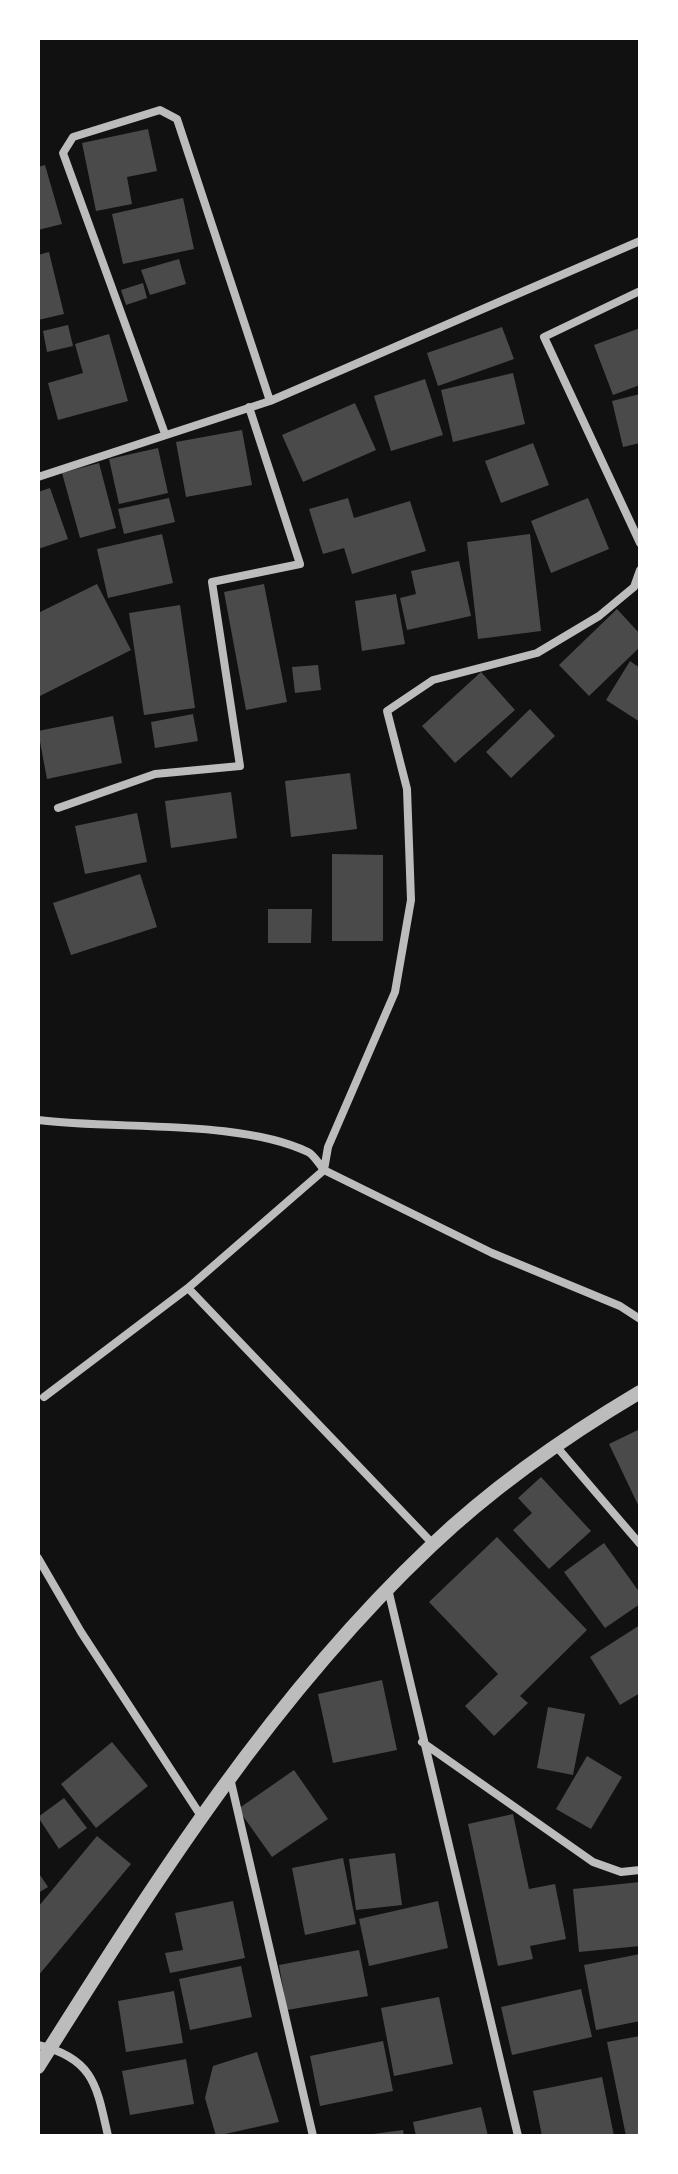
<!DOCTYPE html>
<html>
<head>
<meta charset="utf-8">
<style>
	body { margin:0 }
	#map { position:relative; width:678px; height:2174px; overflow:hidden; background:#111; font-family:"Nunito Sans",sans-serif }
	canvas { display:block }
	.frame { position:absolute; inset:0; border:40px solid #fff; pointer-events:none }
</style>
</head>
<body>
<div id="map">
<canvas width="678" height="2174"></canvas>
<div class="frame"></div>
</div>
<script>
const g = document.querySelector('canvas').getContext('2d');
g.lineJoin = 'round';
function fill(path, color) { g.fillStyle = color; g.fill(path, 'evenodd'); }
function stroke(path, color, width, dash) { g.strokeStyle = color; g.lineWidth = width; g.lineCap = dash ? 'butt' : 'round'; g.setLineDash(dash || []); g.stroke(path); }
fill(new Path2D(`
	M148,129L157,171L127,177L132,204L96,211L82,143Z
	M45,165L62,224L38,230V167Z
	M183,198L194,249L123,264L112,214Z
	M49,252L64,314L38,320V255Z
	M179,259L186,284L150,295L141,270Z
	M143,283L147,298L126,305L121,290Z
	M68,325L73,346L47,352L43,331Z
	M502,327L514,359L438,386L427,353Z
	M640,328V385L613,395L594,345Z
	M109,334L128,401L58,420L48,383L83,373L75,344Z
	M513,373L525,424L453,442L441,390Z
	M425,379L443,435L391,451L374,396Z
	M640,394V443L623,447L612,401Z
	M355,403L376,450L303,482L282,435Z
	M242,430L252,485L186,497L176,442Z
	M533,443L549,485L501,503L485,461Z
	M158,448L168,493L119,504L109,459Z
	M99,463L116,528L80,538L62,473Z
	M50,488L68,539L38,549V492Z
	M169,498L175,522L124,534L118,509Z
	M348,498L354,518L410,501L426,551L352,574L344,548L323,554L309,509Z
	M588,498L609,549L551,573L531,521Z
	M162,534L173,583L108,598L97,549Z
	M530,534L541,631L478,639L467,542Z
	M459,561L471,616L407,630L400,598L416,594L411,571Z
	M97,584L131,650L38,697V613Z
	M264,584L287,702L246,710L224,592Z
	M396,594L405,644L362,651L355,601Z
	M180,605L195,708L144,715L129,613Z
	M617,609L640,634V647L589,696L559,665Z
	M630,661L640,668V722L606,700Z
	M318,665L321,690L295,693L292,667Z
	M481,672L515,710L455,763L422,726Z
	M530,709L555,736L511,778L486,752Z
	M193,714L198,741L155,748L151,722Z
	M113,716L122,763L47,779L38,731Z
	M350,773L357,829L291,837L285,781Z
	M231,792L237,838L171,848L165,801Z
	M137,813L147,862L85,874L75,826Z
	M332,854L383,855V941H332Z
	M140,874L157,927L71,955L53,903Z
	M268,909H312L311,943H268Z
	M640,1429V1509L609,1444Z
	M541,1477L591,1531L549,1569L513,1530L532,1513L518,1498Z
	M497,1537L587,1630L520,1696L528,1703L494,1736L465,1706L498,1674L429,1602Z
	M604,1543L640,1593V1604L605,1628L564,1572Z
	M640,1625V1693L620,1705L590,1657Z
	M382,1680L397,1750L333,1763L318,1694Z
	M548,1707L585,1714L573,1775L537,1768Z
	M112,1742L148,1786L96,1828L61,1784Z
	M587,1756L622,1777L591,1829L556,1809Z
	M294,1770L328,1819L272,1857L238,1809Z
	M64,1798L87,1828L59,1849L38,1817Z
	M513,1814L529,1889L555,1884L566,1939L530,1946L533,1959L498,1966L468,1824Z
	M97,1836L131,1864L38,1976V1907Z
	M395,1853L402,1905L356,1910L349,1859Z
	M343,1858L356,1924L305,1935L292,1868Z
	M38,1872L48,1887L38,1893Z
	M640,1882V1946L579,1952L573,1889Z
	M233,1901L245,1958L170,1973L165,1953L183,1950L175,1913Z
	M438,1901L448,1948L369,1966L359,1919Z
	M359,1950L368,1996L287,2010L279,1965Z
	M640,1954V2021L596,2030L584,1965Z
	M241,1966L252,2017L190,2030L179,1979Z
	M581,1989L592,2037L512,2055L501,2007Z
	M174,1991L183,2043L126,2052L118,2001Z
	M439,1997L453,2064L394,2076L381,2008Z
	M640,2036V2136H626L607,2042Z
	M383,2041L393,2091L320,2106L310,2056Z
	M257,2052L279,2122L216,2136L205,2098L213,2066Z
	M186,2059L194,2104L130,2115L122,2071Z
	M602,2077L614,2136H542L533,2091Z
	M481,2107L488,2136H416L413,2122Z
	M403,2130L404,2136H373V2134Z`), '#4a4a4a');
stroke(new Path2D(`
	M640,291L544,337L640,543
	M165,434L63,153L73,137L160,110L177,119L270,401
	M38,477L270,401L640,241
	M58,808L155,774L240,766L212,582L300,564L249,407
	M38,1120C115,1130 240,1119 308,1152C314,1155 319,1164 324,1170
	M324,1170L328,1147L395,992L411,900L407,789L387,711L433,680L537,653L599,616L634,587L640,570
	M188,1288L433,1544
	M44,1397L188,1288L324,1170L492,1253L620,1306L640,1319
	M556,1446L640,1544
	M38,1558L81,1632L201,1816
	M388,1589L518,2136
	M422,1742L593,1862L621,1872L640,1870
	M230,1778L313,2136
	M38,2045C94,2058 97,2087 108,2136`), '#bcbcbc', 8);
stroke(new Path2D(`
	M38,2067C154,1883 271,1697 431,1546C493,1487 566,1436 640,1392`), '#bcbcbc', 14);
</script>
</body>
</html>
